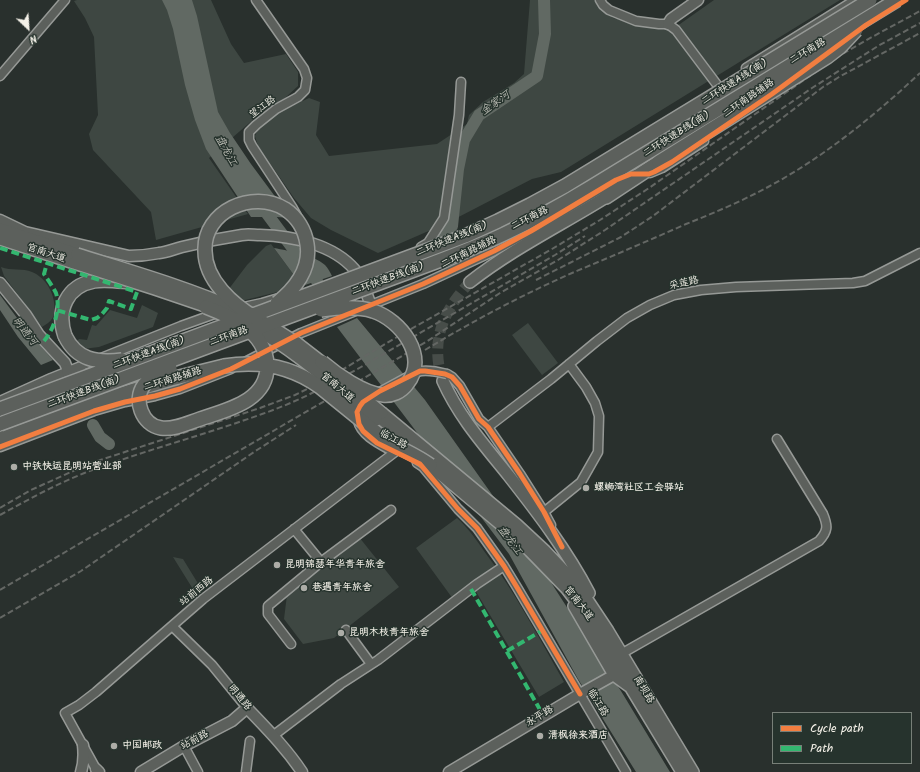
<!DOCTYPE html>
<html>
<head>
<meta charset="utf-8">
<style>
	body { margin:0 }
	#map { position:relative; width:920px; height:772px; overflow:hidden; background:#29302d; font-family:Kalam,sans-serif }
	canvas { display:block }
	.legend { position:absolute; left:772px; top:712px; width:140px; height:52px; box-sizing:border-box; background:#26332d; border:1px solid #787f78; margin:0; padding:5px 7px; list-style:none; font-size:12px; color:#f4f1e8 }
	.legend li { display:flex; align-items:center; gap:8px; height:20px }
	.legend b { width:20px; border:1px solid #787f78 }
	.north { position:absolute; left:8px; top:8px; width:40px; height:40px; -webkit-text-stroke:3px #26332d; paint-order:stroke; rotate:155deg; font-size:11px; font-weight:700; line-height:16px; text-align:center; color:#f4f1e8 }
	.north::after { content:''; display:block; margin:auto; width:14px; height:18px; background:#f4f1e8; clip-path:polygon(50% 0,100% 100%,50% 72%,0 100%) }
</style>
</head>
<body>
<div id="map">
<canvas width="920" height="772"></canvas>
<ul class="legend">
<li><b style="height:5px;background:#f27e40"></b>Cycle path</li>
<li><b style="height:5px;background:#33b770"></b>Path</li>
</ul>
<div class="north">N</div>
</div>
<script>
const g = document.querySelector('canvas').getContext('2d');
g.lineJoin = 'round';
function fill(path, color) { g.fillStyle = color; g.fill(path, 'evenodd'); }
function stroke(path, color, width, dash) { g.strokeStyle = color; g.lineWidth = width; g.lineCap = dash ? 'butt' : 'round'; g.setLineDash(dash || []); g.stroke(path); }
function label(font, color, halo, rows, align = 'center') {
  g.font = font + ' Kalam,"LXGW WenKai TC",sans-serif'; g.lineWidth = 3; g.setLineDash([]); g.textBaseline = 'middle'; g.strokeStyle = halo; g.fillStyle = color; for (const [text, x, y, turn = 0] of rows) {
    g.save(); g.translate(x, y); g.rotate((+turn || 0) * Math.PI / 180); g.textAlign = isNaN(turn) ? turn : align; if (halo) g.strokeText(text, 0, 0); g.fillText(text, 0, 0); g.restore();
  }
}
fill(new Path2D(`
	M77,0H211L231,44L244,63L286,54L298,72V86L285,98L263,111L209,158L248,214L156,240L151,212L93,150L89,134L98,115L94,37L85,18L74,1Z
	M530,0H595L596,3L613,18L666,29L680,24L714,0H840L561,172L532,179L447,223L378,253L331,230L311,218L294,198L258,146L255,136L258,129L277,113L309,98L320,102L316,135L329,156L437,144L467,124L469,115L483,102L514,83L524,74Z
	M271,244L302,286L241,301L222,298L247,265L266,246Z
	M1,267C11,271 23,268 32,272C47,278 57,297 54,314C53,320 47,324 42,327L4,276Z
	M142,305L158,313L153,327L99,347L83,349L76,342L79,339L87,340L92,325L96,326L110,310L137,318Z
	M528,323L558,363L542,375L512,335Z
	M457,518C468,528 476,539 484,551C515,592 539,638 564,682L539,697L472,585L453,599L416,548Z
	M359,537L399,587L334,638L303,644L284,619L287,595Z
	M173,557L183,559L202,590L196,594Z`), '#3e4742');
fill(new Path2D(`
	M162,0H192L197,16L218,112L230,133L251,164L291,218L277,217H251L206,149L195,120L185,85L173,29L167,10Z
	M274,248C289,251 314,255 325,265C328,268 330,272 332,276L302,286Z
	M0,295L26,330L53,360L41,365L18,337L0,310Z
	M357,318L425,400L520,534L577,623L603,664L621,691L670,772H636L578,679L509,554L337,327Z`), '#616963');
stroke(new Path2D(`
	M259,203L317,281
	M442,237L443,234L452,226L458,169L464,140L479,115L537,76L545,34L544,0
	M93,425L100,437L109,444`), '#616963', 12);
stroke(new Path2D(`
	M443,381C442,376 440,371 439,366C433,332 448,306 470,282`), '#474d49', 11, [11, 5.5]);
const minor = new Path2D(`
	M256,0L304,69L307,78L305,90L298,97L276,109L256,125L249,132V140L252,146L292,207L297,216
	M600,0L603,5L609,10L636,21L659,24H668L676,30L718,86
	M746,68L855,0
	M0,76L65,0
	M650,173L662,168L704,141
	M421,247L428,243L444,218L459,115L461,82
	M239,308L262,303L282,297
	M245,362L301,333L423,284L494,251L531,231L616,180L625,176L637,174
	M447,374L452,377L460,386L479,419L488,427L520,474L544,512L551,525
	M376,394L411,375
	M0,401L51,378L181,326L220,312
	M358,421C361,436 382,445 394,452
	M488,427L551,379L597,341L627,318L650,305L674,295L701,290L736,287L853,283L865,281L920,253
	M0,447L94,411L125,402L155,396L180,389L231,369
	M417,463L423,467L458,509L477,528L504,566L518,589L626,772
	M544,512L581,482L598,452L599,416L595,403L586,387L569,364
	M294,529L321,562
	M172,626L212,665L247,708
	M346,630L371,664
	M291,644L268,614V606L321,562L391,510
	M621,654L819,541C828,531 828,526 823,514L777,439
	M274,735L341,684L378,660L477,584L504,566
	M184,746L198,772
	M96,769L65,713L79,705L96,692L203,599L395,452
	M246,772L250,741`);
const tertiary = new Path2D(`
	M668,24L671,19L698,0
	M0,220L25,232L129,256C139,256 149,255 159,253C167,252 174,249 182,247C202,242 222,238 242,235C248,234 254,235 260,235C292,236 333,244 355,270C363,279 366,294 371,305
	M0,283L26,315L39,335L65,363L68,371
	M96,769L99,772
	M81,772C84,763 84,754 83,745
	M141,772L184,746L232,721L247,708C267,729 286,748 302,772
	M449,772L580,694L614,675`);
const secondary = new Path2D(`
	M0,229L77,254
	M0,239L74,263
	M470,282C512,249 561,225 606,197
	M443,381C459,417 485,446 509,476C538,513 567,551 589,593
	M382,413L517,525L545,551L566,573L586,598L608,631L693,772
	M376,420L511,533L530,551L566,588L586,614L619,663L631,688L682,772
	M574,606L614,675L629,686`);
const primary = new Path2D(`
	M68,371L92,377`);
const trunk = new Path2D(`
	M606,197L659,162
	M65,336C56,310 67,286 94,281C105,279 118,281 129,282
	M0,439L111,397L171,379L224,366`);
stroke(minor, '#969996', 11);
stroke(tertiary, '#969996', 13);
stroke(secondary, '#969996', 14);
stroke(primary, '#969996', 15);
stroke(trunk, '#969996', 16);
stroke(minor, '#5c605c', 8);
stroke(tertiary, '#5c605c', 10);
stroke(secondary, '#5c605c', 11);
stroke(primary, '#5c605c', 12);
stroke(trunk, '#5c605c', 13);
stroke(new Path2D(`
	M536,280L621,237L653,216L823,87L839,77L920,33
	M425,350C473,321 522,295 572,273C610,257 648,241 686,224C714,213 742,201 768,187C824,157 874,116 920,73
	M0,508L31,490L91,463L260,408L295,395L325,380L397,337L552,249L600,220L649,188L837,57L872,37L920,11
	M0,515C31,498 62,481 95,469C150,449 207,434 262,414C297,402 329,385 361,367L555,255L585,236
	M0,590L426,342L500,293L558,260L605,230L812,88L878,46L920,23
	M0,618L81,571L254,452L296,425`), '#646764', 2, [6, 3]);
const minorBridge = new Path2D(`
	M417,372C425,369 439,372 447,374`);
const secondaryBridge = new Path2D(`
	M77,254C131,271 187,287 239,310
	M74,263L155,289L214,309
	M262,321L297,343L328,367
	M251,326C297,352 335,387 376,420
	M350,386L382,413`);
const trunkBridge = new Path2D(`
	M659,162L827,57L840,47L856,30
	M321,310C338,308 356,306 373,311C401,320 429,357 407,384C401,392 392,396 383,395C364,394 336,374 322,362
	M256,318C233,305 205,280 205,251C203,211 253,189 285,209C297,217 305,230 307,244C311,269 296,288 277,303
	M65,336C77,360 96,363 122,360
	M224,366C260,360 291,366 320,387L383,438C398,448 415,454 430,465
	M170,368C161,373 151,377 144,385C133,400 142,425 161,428C174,430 188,423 200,419C227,410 269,401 267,364C265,332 232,317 206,307
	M0,409L428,250L465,236L498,221L530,205L565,186L870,0
	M0,424L433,263C457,254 481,245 504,234C534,220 563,204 591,187L897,0`);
stroke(minorBridge, '#969996', 11, []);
stroke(secondaryBridge, '#969996', 14, []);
stroke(trunkBridge, '#969996', 16, []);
stroke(minorBridge, '#5c605c', 8);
stroke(secondaryBridge, '#5c605c', 11);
stroke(trunkBridge, '#5c605c', 13);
stroke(new Path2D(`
	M0,248L137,292L131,309L109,301L107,308L102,314L97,318L91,320L56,310
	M44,341C54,329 61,309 56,293C53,287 48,280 44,274L47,263
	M471,589L543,715
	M507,651L543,630`), '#33b770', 4, [8, 4]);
stroke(new Path2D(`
	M0,447L94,411L125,402L155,396L180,389L231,369L301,333L423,284L494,251L531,231L616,180L631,174H649L654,172L672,162L772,94L866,25L906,0
	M562,547L544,512L520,474L488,427L479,419L460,386L452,377L445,374L425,371H420L380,391L363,402L360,406L357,412L359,424L363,431L377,443L420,464L458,509L477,528L504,566L518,589L580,694`), '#f27e40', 5);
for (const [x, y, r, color] of [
	[14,467,4,"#adada7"],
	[586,488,4,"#adada7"],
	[277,565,4,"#adada7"],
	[304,588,4,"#adada7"],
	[341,633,4,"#adada7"],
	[540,736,4,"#adada7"],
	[114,746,4,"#adada7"]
]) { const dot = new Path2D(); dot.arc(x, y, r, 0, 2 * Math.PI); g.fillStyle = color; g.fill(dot); stroke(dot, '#26332d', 1.5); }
label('10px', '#f4f1e8', '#26332d', [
	["二环南路",808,52,-31],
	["二环快速A线(南)",735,83,-32],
	["二环南路辅路",749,99,-35],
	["望江路",263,108,-37],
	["二环快速B线(南)",677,135,-32],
	["二环南路",530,219,-27],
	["二环快速A线(南)",452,240,-22],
	["二环南路辅路",469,253,-26],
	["官南大道",46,254,18],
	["二环快速B线(南)",388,280,-20],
	["采莲路",684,284,-12],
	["二环南路",229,337,-20],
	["二环快速A线(南)",149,354,-20],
	["二环南路辅路",173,380,-17],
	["官南大道",337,388,40],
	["二环快速B线(南)",84,393,-20],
	["临江路",393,440,29],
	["站前西路",197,592,-39],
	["官南大道",578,604,52],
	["南坝路",643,690,59],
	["明通路",239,698,50],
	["临江路",597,703,59],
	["永平路",540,717,-31],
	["站前路",195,741,-29]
]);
label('bold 10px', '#f4f1e8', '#26332d', [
	["中铁快运昆明站营业部",22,467],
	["螺蛳湾社区工会驿站",594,488],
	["昆明锦瑟年华青年旅舍",285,565],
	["巷遇青年旅舍",312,588],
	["昆明木枝青年旅舍",349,633],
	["清枫徐来酒店",548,736],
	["中国邮政",122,746]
], 'left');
label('italic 11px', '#bcbdb5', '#26332d', [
	["金家河",496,104,-35],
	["盘龙江",225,151,61],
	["明通河",24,332,51],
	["盘龙江",509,541,54]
]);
</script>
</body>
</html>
